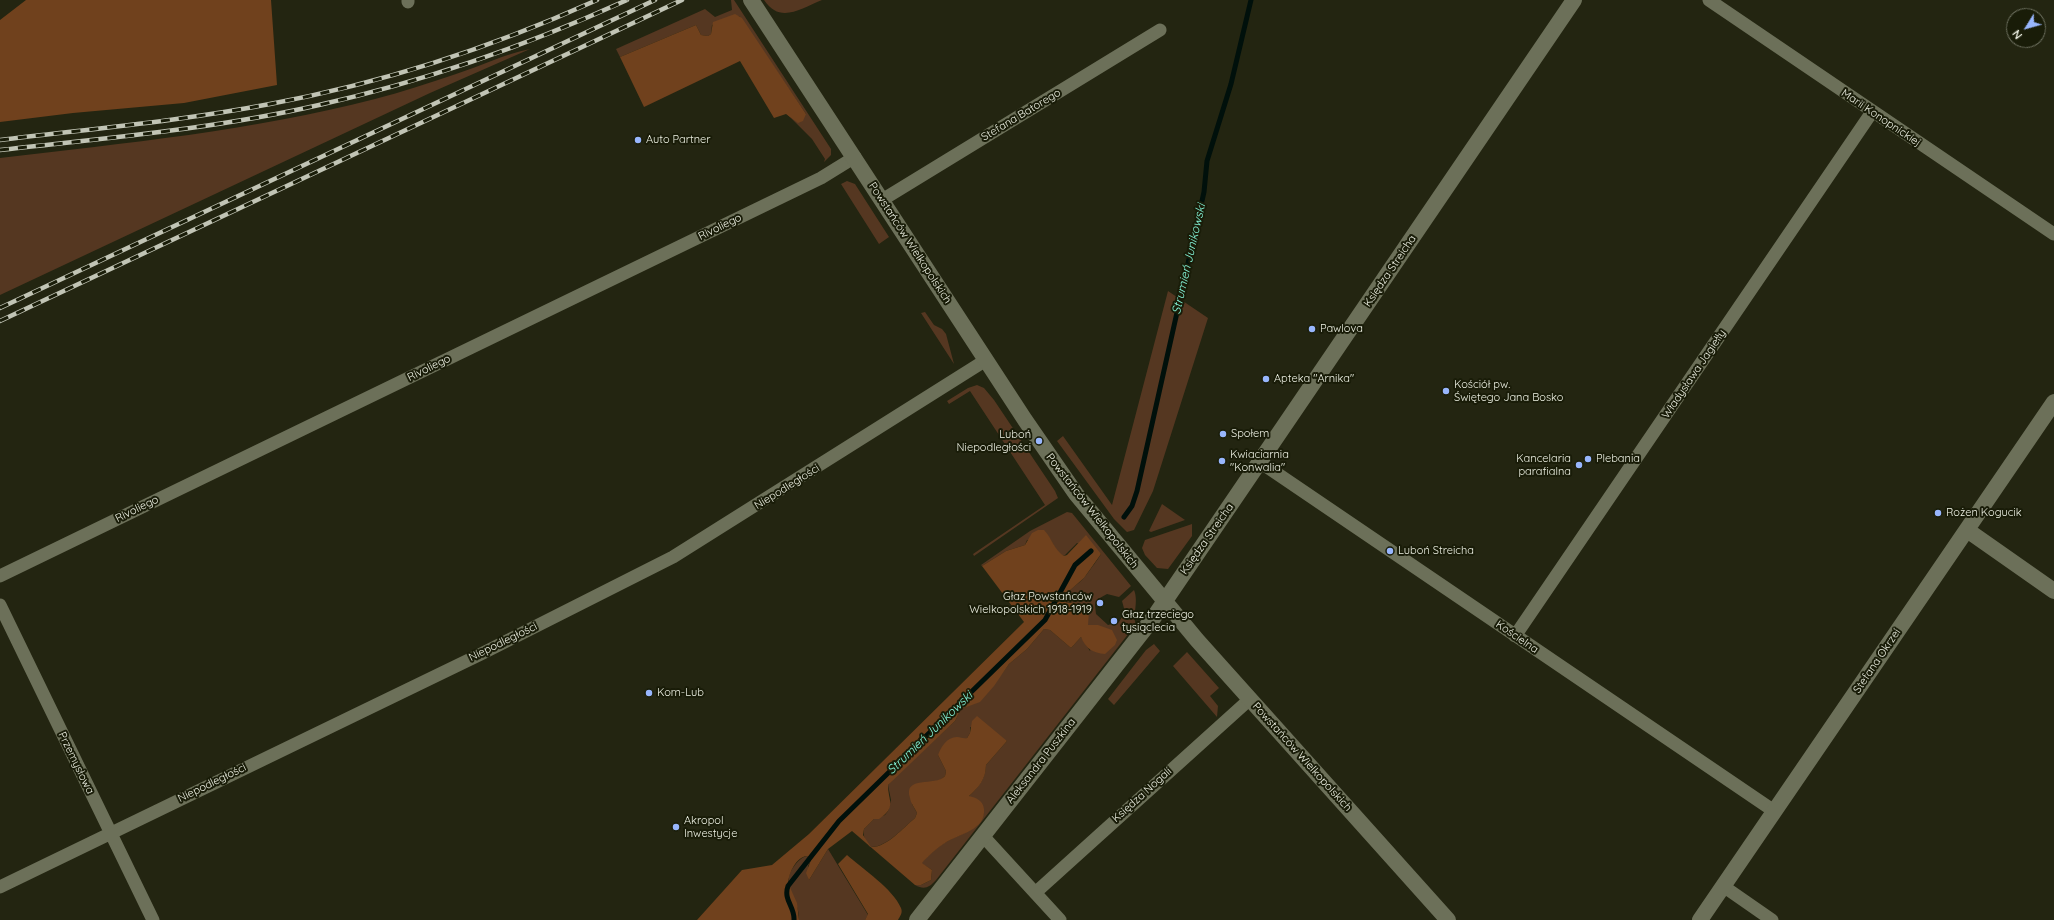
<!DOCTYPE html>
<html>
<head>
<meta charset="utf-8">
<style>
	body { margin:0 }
	#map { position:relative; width:2054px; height:920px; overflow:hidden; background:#232511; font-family:Quicksand,sans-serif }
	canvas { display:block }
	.north { position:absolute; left:2006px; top:8px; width:40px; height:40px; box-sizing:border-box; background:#191c08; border:1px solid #6e7160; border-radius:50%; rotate:233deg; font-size:11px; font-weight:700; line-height:16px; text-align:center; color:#eef1e4 }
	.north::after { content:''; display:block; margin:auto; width:14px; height:18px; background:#98b6fd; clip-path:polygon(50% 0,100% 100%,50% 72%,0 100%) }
</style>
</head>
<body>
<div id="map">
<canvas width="2054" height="920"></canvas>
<div class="north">N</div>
</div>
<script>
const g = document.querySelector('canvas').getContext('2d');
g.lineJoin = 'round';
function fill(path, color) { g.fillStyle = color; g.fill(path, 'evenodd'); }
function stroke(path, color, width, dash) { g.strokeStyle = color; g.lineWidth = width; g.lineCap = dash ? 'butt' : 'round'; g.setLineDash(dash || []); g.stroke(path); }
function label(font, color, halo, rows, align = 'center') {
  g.font = font + ' Quicksand,sans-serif'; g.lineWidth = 4; g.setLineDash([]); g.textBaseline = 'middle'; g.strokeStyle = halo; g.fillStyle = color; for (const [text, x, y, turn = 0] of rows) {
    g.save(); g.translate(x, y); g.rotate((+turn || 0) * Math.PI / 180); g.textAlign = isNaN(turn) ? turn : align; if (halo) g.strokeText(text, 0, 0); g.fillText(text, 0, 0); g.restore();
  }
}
fill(new Path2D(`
	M731,0H734L831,149V155L824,162L825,159L812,139L787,114H806L739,16L712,25L711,34L708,36L701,35L696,25L620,57L616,49L705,9L715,17L732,10Z
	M764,0H822C800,9 780,24 764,0Z
	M530,49L430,93L0,295V158C126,143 252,131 375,99C402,92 429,83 456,74C481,66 504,54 530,49Z
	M847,181L855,184L889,237L879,244L841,184Z
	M1168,291L1208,318L1153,491L1134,530L1127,532L1114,519L1057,441L1063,436L1112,505Z
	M925,312L934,325L942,329L946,334L954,364L921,313Z
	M977,385L984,388L994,400L1055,491L1058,498L974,556L973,554L1045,505L970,391L949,404L947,401L968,388Z
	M1162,504L1185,520L1151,532L1149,531Z
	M1067,512L1072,513L1131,586L1119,597L1107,594L1098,599L1095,605L1096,614L1108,625L1119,622L1125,612L1122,601L1134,590C1139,602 1132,616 1136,624L936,880C929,888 924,890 915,885H921L931,880L932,870L921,863C928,856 937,847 946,842C961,833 978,831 984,812L969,796C978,788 986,778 986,765L1007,741L970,727V733L967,738L938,755L946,771L945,776L912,804L917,813L915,818C903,828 886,848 870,847C865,841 863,837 864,829L874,819L885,815L888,811L891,800L888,785L893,779L955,721L961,709L966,707L1001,675L1009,664L1027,649L1044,629L1050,630L1071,648L1081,637L1090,651L1098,625H1088L1071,602L1066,603C1065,589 1076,587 1084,578C1087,574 1099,558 1101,554L1077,543L1064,556L1058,553L1050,539L1027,540L1025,545L1006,551L982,566L981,565L1030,531Z
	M1192,524V536L1168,569L1157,568L1145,555L1142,548L1145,540Z
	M1154,644L1160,651L1114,705L1108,699L1146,650Z
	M1187,652L1219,688L1210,696L1218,706L1217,717L1173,666Z
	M828,849L868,915L865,920H799C800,897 778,886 795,865C798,861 802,857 807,856L811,860L808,866L809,880Z`), '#553721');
fill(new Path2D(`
	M26,0H271L277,85L184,103L73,113L0,122V20Z
	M735,14L742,18L806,114L803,121L798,123L786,114L774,118L740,61L644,107L620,57L696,25L701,35L708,36L711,34L713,22Z
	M1038,530H1044C1052,538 1054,550 1064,556L1067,555L1086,535L1101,554L1084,578L1068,592L1066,603C1075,602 1082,604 1089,611L1088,625H1098L1112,630L1117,640L1115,645L1105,654C1093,653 1086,649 1081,637L1071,648L1050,630L1044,629L1027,649L1009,664L994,686L980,702L961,709L955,721L888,785C888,801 897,807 879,819H874L864,829L863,835L871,847C886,848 903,828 915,818L917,813C915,808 911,804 910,798C903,775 935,787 945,776L946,771L938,755C941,747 947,737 957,737C961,737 963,739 967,738L970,733L972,721L977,716L1007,741L986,765C986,779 979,787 969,796C976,798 983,800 984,809C986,830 959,834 945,843C937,848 928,856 922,863L932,870L931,880L921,885H915L852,831L828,849L809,880L806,873L811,860L807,856C796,857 789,873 788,883L797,903L799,920H697L742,870L772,865L809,834L1024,622L982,566L1006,551L1025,545L1032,533Z
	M847,855C863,869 893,889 901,908C903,913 900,916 898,920H865L868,914L838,864Z`), '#70411d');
stroke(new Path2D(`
	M1124,517L1132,506L1137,491L1204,192L1207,161L1231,84L1251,0
	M794,920C795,907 783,900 788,886L839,821L1045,620L1075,565L1091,551`), '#00100b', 5);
stroke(new Path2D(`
	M408,0V2
	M1709,0L2054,234
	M882,200L1160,30
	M1260,462L1774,811
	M0,576L821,178L855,157
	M0,605L153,920
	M1515,636L1872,112
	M983,836L1060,920
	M1723,886L1772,920
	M0,887L481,654L673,557L986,360
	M1035,893L1250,699`), '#6c7059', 13);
stroke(new Path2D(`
	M751,0L1025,420L1076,494L1197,640L1448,920
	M1967,530L2054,591
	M917,920L1154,617L1574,0
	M1700,920L2054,402`), '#6c7059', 16);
const rail = new Path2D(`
	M0,140C90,129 181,121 270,104C383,83 493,47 597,0
	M0,150C107,138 214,129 319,105C426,81 528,45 627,0
	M0,308L655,0
	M0,321L682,0`);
stroke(rail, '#c1c4b5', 4.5);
stroke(rail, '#191c08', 3, [9]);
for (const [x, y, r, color] of [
	[638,140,4,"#98b6fd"],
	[1312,329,4,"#98b6fd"],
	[1266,379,4,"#98b6fd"],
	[1446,391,4,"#98b6fd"],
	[1223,434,4,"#98b6fd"],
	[1039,441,4,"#98b6fd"],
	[1588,459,4,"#98b6fd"],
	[1222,461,4,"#98b6fd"],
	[1579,465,4,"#98b6fd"],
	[1938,513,4,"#98b6fd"],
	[1390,551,4,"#98b6fd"],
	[1100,603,4,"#98b6fd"],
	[1114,621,4,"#98b6fd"],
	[649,693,4,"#98b6fd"],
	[676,827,4,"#98b6fd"]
]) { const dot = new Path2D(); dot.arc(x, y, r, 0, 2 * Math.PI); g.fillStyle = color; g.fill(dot); stroke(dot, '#191c08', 1.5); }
label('11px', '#eef1e4', '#191c08', [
	["Stefana Batorego",1021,115,-31],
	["Marii Konopnickiej",1881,118,34],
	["Rivoliego",720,227,-26],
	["Powstańców Wielkopolskich",910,243,57],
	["Księdza Streicha",1390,271,-56],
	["Rivoliego",429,368,-26],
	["Władysława Jagiełły",1694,374,-56],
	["Niepodległości",787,487,-32],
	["Rivoliego",137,509,-26],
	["Powstańców Wielkopolskich",1092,511,52],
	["Księdza Streicha",1207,539,-55],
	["Kościelna",1517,637,34],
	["Niepodległości",503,642,-26],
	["Stefana Okrzei",1877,661,-56],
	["Powstańców Wielkopolskich",1302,757,48],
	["Aleksandra Puszkina",1041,761,-52],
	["Przemysłowa",76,763,64],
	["Niepodległości",212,783,-26],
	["Księdza Nogali",1142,795,-42]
]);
label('11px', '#eef1e4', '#191c08', [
	["Auto Partner",646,140],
	["Pawlova",1320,329],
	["Apteka \"Arnika\"",1274,379],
	["Kościół pw.",1454,385],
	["Świętego Jana Bosko",1454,398],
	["Społem",1231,434],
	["Luboń",1031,435,"right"],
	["Niepodległości",1031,448,"right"],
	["Kwiaciarnia",1230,455],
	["\"Konwalia\"",1230,468],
	["Kancelaria",1571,459,"right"],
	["parafialna",1571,472,"right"],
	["Plebania",1596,459],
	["Rożen Kogucik",1946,513],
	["Luboń Streicha",1398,551],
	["Głaz Powstańców",1092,597,"right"],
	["Wielkopolskich 1918-1919",1092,610,"right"],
	["Głaz trzeciego",1122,615],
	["tysiąclecia",1122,628],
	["Kom-Lub",657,693],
	["Akropol",684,821],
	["Inwestycje",684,834]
], 'left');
label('italic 12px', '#85f7db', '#191c08', [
	["Strumień Junikowski",1189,259,-77],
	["Strumień Junikowski",930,733,-44]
]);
</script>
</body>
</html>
